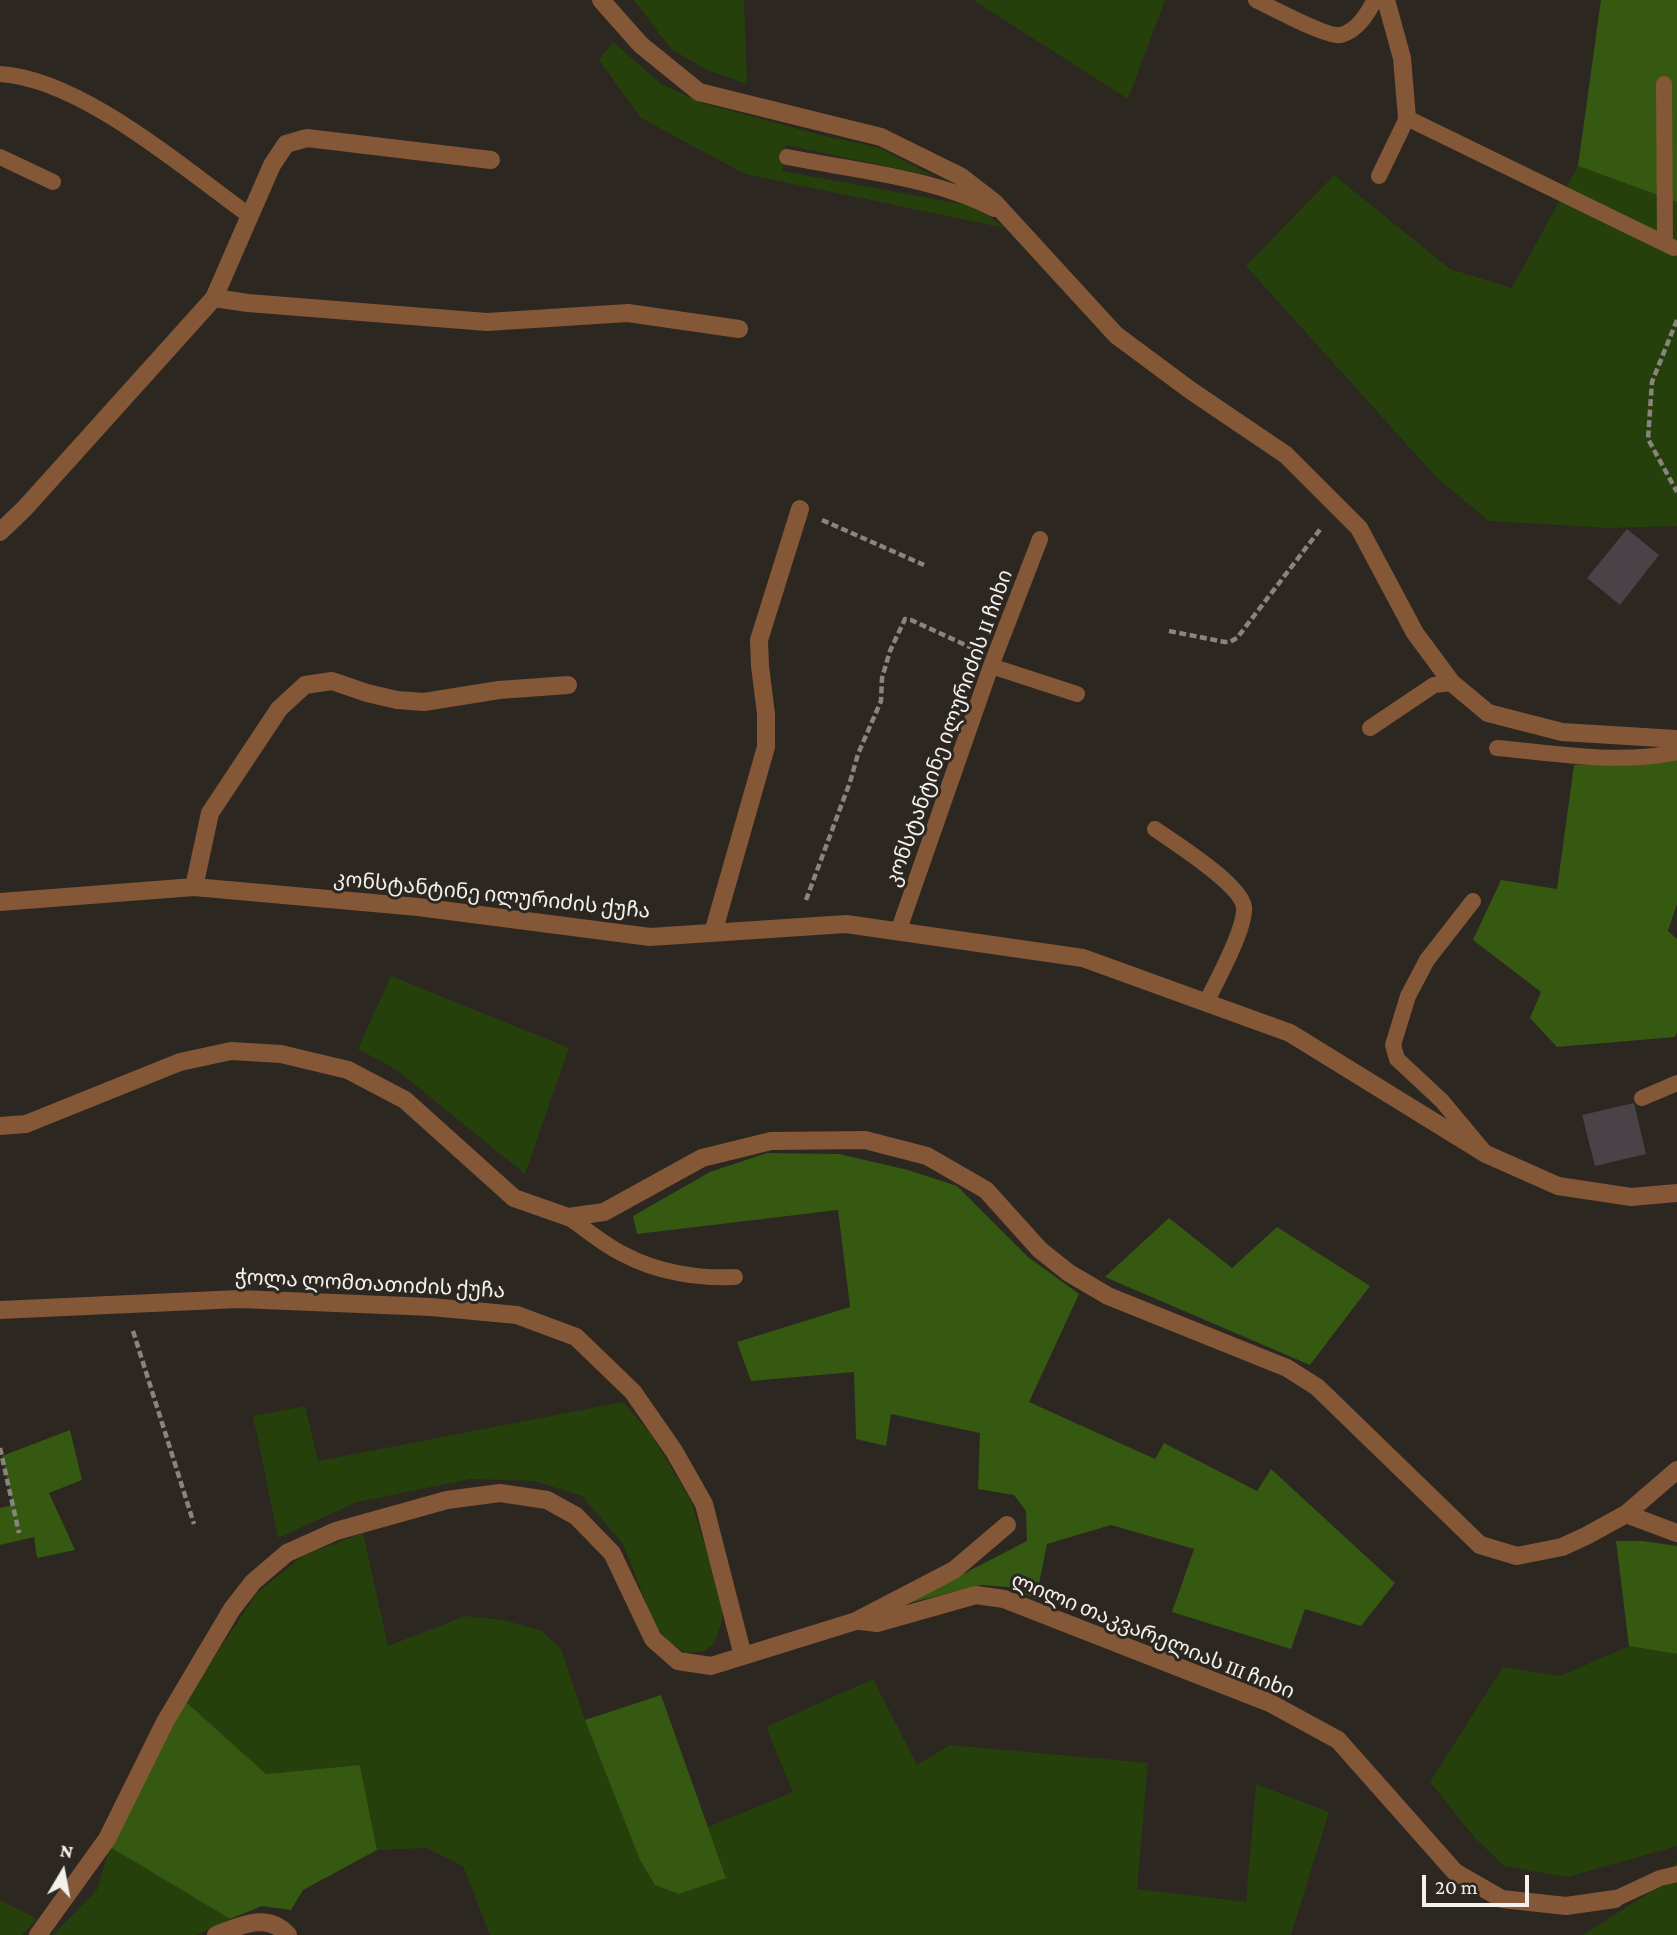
<!DOCTYPE html>
<html>
<head>
<meta charset="utf-8">
<style>
	body { margin:0 }
	#map { position:relative; width:1677px; height:1935px; overflow:hidden; background:#2c2721; font-family:"Crimson Pro",serif }
	canvas { display:block }
	.north { position:absolute; left:28px; top:1837px; width:70px; height:70px; -webkit-text-stroke:5px #2c2721; paint-order:stroke; rotate:10deg; font-size:19px; font-weight:700; line-height:28px; text-align:center; color:#f4f0ec }
	.north::after { content:''; display:block; margin:auto; width:24px; height:32px; background:#f4f0ec; clip-path:polygon(50% 0,100% 100%,50% 72%,0 100%) }
	.scale { position:absolute; left:1422px; top:1875px; width:107px; height:32px; box-sizing:border-box; border:4px solid #f4f0ec; border-top:0; padding-left:9px; font-size:21px; line-height:24px; white-space:nowrap; color:#f4f0ec; -webkit-text-stroke:5px #2c2721; paint-order:stroke }
</style>
</head>
<body>
<div id="map">
<canvas width="1677" height="1935"></canvas>
<div class="north">N</div>
<div class="scale">20 m</div>
</div>
<script>
const g = document.querySelector('canvas').getContext('2d');
g.lineJoin = 'round';
function fill(path, color) { g.fillStyle = color; g.fill(path, 'evenodd'); }
function stroke(path, color, width, dash) { g.strokeStyle = color; g.lineWidth = width; g.lineCap = dash ? 'butt' : 'round'; g.setLineDash(dash || []); g.stroke(path); }
function label(font, color, halo, rows, align = 'center') {
  g.font = font + ' "Crimson Pro","Noto Sans Georgian",serif'; g.lineWidth = 6; g.setLineDash([]); g.textBaseline = 'middle'; g.strokeStyle = halo; g.fillStyle = color; for (const [text, x, y, turn = 0] of rows) {
    g.save(); g.translate(x, y); g.rotate((+turn || 0) * Math.PI / 180); g.textAlign = isNaN(turn) ? turn : align; if (halo) g.strokeText(text, 0, 0); g.fillText(text, 0, 0); g.restore();
  }
}
fill(new Path2D(`
	M634,0H744L747,84L705,69L671,49Z
	M973,0H1165L1128,99Z
	M613,42L661,84L705,104L821,135L880,148L933,176L786,145L782,171L973,206L1005,228L745,174L641,118L599,60Z
	M1578,166L1677,202V526L1609,528L1489,521L1437,478L1246,266L1334,175L1450,269L1512,288Z
	M391,976L569,1048L525,1174L397,1070L358,1049Z
	M623,1402L651,1434L691,1501L722,1601V1621L715,1642L704,1651L685,1653L667,1640L654,1623L623,1544L582,1496L534,1481L471,1479L357,1502L278,1538L253,1416L305,1406L318,1461Z
	M363,1533L388,1646L465,1616L503,1620L542,1631L561,1649L585,1720L726,1878L708,1827L793,1792L766,1727L873,1679L917,1765L950,1745L1148,1763L1137,1889L1246,1902L1256,1784L1329,1812L1291,1935H490L463,1866L426,1848L377,1850L360,1765L266,1774L185,1701L257,1593L304,1555Z
	M1629,1646L1677,1654V1846L1567,1877L1504,1866L1474,1837L1430,1782L1503,1667L1560,1676Z
	M110,1847L230,1919L197,1935H53L97,1890Z
	M1677,1860V1935H1583L1672,1878Z
	M0,1900L37,1919L22,1935H0Z`), '#25400b');
fill(new Path2D(`
	M1601,0H1677V202L1578,166Z
	M1677,759V904L1668,931L1677,939V1032L1675,1037L1557,1047L1530,1018L1541,992L1473,940L1501,880L1557,889L1574,765Z
	M767,1153L839,1154L908,1170L957,1186L1028,1257L1079,1294L1029,1402L1155,1459L1164,1443L1257,1491L1271,1469L1395,1583L1361,1626L1305,1609L1291,1649L1172,1612L1194,1549L1111,1525L1047,1544L1036,1599L1009,1587L981,1585L905,1604L1027,1541L1026,1511L1014,1495L978,1489L980,1433L891,1414L886,1446L856,1439L854,1372L751,1381L737,1342L850,1307L838,1210L637,1234L633,1216L710,1172Z
	M1169,1218L1232,1268L1277,1227L1370,1286L1310,1365L1105,1277Z
	M70,1430L82,1480L49,1493L75,1550L37,1558L34,1537L0,1545V1508L13,1505L2,1456Z
	M1616,1541H1643L1677,1546V1654L1629,1646Z
	M661,1695L726,1878L679,1894L655,1885L640,1860L585,1720Z
	M185,1701L266,1774L360,1765L377,1850L303,1890L291,1910L262,1906L230,1919L110,1847Z`), '#355910');
fill(new Path2D(`
	M1627,529L1659,555L1620,605L1587,578Z
	M1634,1103L1646,1154L1595,1166L1582,1115Z`), '#494348');
stroke(new Path2D(`
	M1677,320L1652,382L1648,439L1677,492
	M822,520L924,565
	M1169,631L1225,642H1230L1237,638L1322,527
	M806,900L850,782L858,754L881,701L882,678L890,651L905,619L911,620L972,648
	M133,1331L194,1524
	M0,1448L19,1533`), '#89847f', 4.5, [7, 3.5]);
stroke(new Path2D(`
	M1256,0C1271,7 1327,38 1341,35C1358,30 1367,14 1375,0
	M0,74C82,79 184,169 250,216
	M1664,84L1665,243
	M0,157L53,182
	M787,157C853,170 936,178 994,209
	M1379,176L1407,118L1674,248
	M991,666L1077,694
	M1370,728L1434,685L1452,683
	M1497,748C1555,753 1619,765 1677,752
	M1155,829C1175,843 1241,884 1244,907C1246,928 1216,982 1206,1003
	M1473,901L1427,960L1408,996L1393,1045L1397,1059L1442,1101L1482,1149
	M898,932L991,666L1040,539
	M1642,1098L1677,1083
	M568,1217C586,1229 604,1245 623,1254C656,1272 698,1279 735,1277
	M1615,1899L1660,1878L1677,1874`), '#845737', 16);
stroke(new Path2D(`
	M601,0L641,45L699,92L881,137L960,176L995,203L1116,335L1190,390L1286,455L1359,528L1415,633L1452,683L1488,713L1562,732L1677,739
	M1386,0L1402,58L1407,118
	M214,298L248,303L487,322L628,313L739,329
	M0,532L25,508L214,298L272,165L286,144L307,138L491,160
	M194,887L210,813L279,709L305,685L332,681L367,693L397,700L424,702L499,690L568,685
	M0,902L194,887L418,907L650,937L846,924L1083,958L1290,1033L1486,1154L1558,1186L1631,1197L1677,1193
	M713,933L766,747V714L760,666L759,640L800,509
	M0,1126L26,1124L180,1062L231,1051L281,1054L348,1070L405,1100L514,1198L568,1217L604,1212L702,1158L771,1141L865,1140L927,1156L986,1190L1040,1250L1069,1273L1108,1296L1287,1368L1317,1387L1480,1545L1517,1556L1562,1547L1586,1536L1626,1514L1677,1470
	M0,1310L239,1299L431,1307L517,1315L576,1337L633,1392L674,1451L704,1504L743,1656
	M1626,1514L1677,1533
	M860,1621L877,1623L976,1595L1004,1599L1270,1703L1338,1740L1455,1872L1502,1899L1566,1906L1615,1899
	M38,1935L107,1839L165,1722L232,1609L253,1582L287,1553L336,1531L447,1500L500,1493L547,1500L576,1516L612,1553L653,1639L678,1661L711,1666L856,1621L954,1570L1007,1525
	M216,1935C241,1925 268,1912 288,1935`), '#845737', 18);
label('21px', '#f4f0ec', '#2c2721', [
	["კონსტანტინე ილურიძის II ჩიხი",949,728,-70],
	["კონსტანტინე ილურიძის ქუჩა",492,895,6],
	["ჭოლა ლომთათიძის ქუჩა",370,1284,3],
	["ლილი თაკვარელიას III ჩიხი",1153,1636,22]
]);
</script>
</body>
</html>
